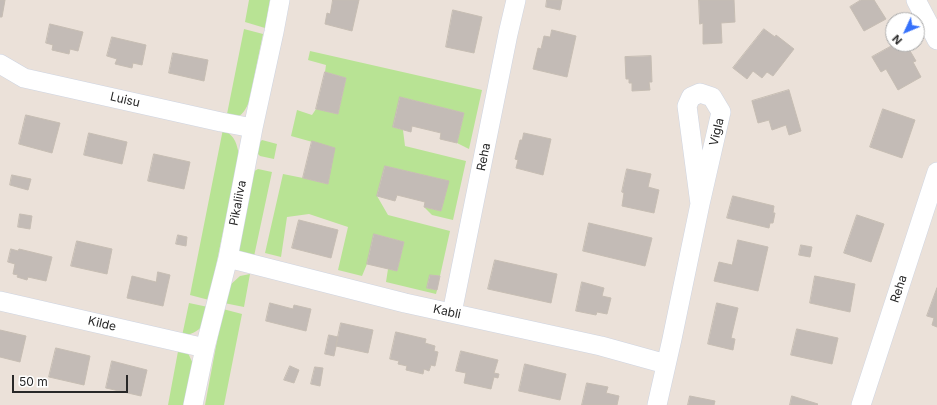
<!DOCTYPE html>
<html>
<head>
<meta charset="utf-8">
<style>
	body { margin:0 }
	#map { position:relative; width:937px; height:405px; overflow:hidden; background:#ebe1d9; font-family:Inter,sans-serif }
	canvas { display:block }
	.north { position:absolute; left:885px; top:12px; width:40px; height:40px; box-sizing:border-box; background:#fff; border:1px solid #a9a9a9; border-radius:50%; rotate:226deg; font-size:11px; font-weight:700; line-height:16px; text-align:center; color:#282828 }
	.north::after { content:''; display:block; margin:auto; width:14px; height:18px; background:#3671fb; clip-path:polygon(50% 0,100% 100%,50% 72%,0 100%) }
	.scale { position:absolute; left:12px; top:375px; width:116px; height:18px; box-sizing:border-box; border:2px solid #282828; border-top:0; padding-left:5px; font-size:12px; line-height:14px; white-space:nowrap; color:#282828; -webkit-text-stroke:3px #fff; paint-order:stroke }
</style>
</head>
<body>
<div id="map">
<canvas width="937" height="405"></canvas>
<div class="north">N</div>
<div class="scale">50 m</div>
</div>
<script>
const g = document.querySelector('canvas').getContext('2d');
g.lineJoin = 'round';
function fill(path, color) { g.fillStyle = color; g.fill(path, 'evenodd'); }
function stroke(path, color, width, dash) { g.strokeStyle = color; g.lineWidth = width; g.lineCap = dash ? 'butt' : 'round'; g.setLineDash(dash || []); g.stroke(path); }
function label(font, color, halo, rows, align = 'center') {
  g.font = font + ' Inter,sans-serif'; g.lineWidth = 3.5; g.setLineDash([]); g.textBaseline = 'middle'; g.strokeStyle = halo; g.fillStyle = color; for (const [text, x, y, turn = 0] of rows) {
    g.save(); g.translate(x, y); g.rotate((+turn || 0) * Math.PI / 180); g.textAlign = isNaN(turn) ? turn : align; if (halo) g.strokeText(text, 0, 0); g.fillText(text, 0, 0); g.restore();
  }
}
fill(new Path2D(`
	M249,0H270L265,28L245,22Z
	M244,29L263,34L249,102C243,115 240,118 226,119Z
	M310,51L482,90L469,149L457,143L464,113L400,97L393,127L403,130L405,146L466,161L453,220L432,215L424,207L441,211L448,181L385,166L377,196L388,215L450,231L440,276L430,275L427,288L437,290L436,294L386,282L388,269L397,271L404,242L374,234L367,264L362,276L338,270L348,227L309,214L287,217L281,257L265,253L283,174L303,178L328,184L334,148L291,136L297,110L312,115L316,109L338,114L346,78L325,72L326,65L308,60Z
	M223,129C235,137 236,141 239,154L209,300L190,295Z
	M262,140L277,144L274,159L260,156L256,152L258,144Z
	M258,169L272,172L253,261L243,256L239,250L251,173Z
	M250,274L244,307L224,303L229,286L240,276Z
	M189,303L208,307C204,326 202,332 182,336Z
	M223,309L242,314L224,405H205Z
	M179,346L188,353L194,366L187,405H168Z`), '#b8e394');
const building = new Path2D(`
	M0,0H5L2,17H0Z
	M333,0H359L352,31L325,24L327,13L330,14Z
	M547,0H562L560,10L546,7Z
	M699,0H734L735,22L721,23L722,43L703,44V23L700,24Z
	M861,0H874L886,19L864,31L850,7Z
	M453,10L482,17L474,53L446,47Z
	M50,24L83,32L78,51L70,49L69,54L52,50L53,45L46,43Z
	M764,29L775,37L776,35L794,49L773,76L767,72L762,78L753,71L747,79L733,68Z
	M552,30L576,36L567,77L533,69L538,48L541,49L544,36L550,37Z
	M112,37L146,45L142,65L133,63L132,68L115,64L117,59L107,56Z
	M895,44H906L916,61L913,62L921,77L898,90L886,69L881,72L872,57Z
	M173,53L208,60L204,81L169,73Z
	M651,56L652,82H649L650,90L632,91V83H629V79H626L625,57Z
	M325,72L346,78L338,114L316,109Z
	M789,90L801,131L789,135L786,125L772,130L769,120L758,123L752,101Z
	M400,97L464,113L457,143L440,139L441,133L412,126L411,132L393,127Z
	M883,109L915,120L902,158L870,147Z
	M26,115L60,123L52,153L19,144Z
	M89,133L127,142L122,164L84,155Z
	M524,133L551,139L543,175L516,168L518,160L515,159L520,140H522Z
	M312,141L335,148L328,184L303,178Z
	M154,154L190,162L184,189L148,181Z
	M385,166L449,181L441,211L424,207L425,202L397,195L395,201L377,196Z
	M627,169L651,174L648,187L659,190L654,213L622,206L624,193L622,192Z
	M12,175L31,179L28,190L10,185Z
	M733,196L774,206L773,213H775L773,223H770L769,228L727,218Z
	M20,214L32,216L30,229L18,227Z
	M857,215L884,224L871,262L844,253Z
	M299,220L338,230L331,258L292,248Z
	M589,223L652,238L645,266L583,251Z
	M374,234L404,242L397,271L367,264Z
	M178,235L187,237L186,246L176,244Z
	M738,240L768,247L758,291L714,281L719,262L732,265Z
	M77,241L112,249L107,274L71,266Z
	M801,245L812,247L810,257L799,255Z
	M11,249L18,251L19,249L52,257L46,281L28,277L27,280L17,277L18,275L13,274L15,264L8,262Z
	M495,260L557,274L551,303L488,289Z
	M158,272L170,275L163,306L127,298L132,276L156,282Z
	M430,275L440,276L437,290L427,288Z
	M815,276L855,284L850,312L810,303Z
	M582,282L604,288L602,296L611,298L607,314L597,312L596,315L576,311Z
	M937,288V327L932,325L934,318L927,316Z
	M270,303L293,309L294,305L311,309L306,331L266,321Z
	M717,303L738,308L731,338L735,339L733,350L708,344Z
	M341,323L373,330L368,353L336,346Z
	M797,329L838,338L832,364L791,355Z
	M0,330L26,336L20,362L0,357Z
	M396,332L426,339L425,343L435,346L434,351L438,352L435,366L431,365L429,371L424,369L423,374L406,370L407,366L398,364L399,361L390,359Z
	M329,335L338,337L334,356L325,354Z
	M56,348L90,356L84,385L49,377Z
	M461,351L498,360L494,373L499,374L498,378L494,377L491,389L464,383L466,373L456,371Z
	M112,361L147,370L141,396L106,388Z
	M525,364L566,374L560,400L519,391Z
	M290,366L299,370L294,383L284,380Z
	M315,367L323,368L320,386L311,384Z
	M587,383L608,387L606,393L619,396L617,405H582Z
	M690,396L715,401L714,405H688Z
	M792,396L818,404L817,405H790Z`);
fill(building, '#c3bbb6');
stroke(building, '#c6bdb3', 1);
const minor = new Path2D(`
	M916,0L937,40
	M0,64L24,78L221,122L253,128
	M228,258L405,303L601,346L666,364
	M0,301L205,348
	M452,313L508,34L516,0
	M193,405L205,348L228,258L253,128L274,32L280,0
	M657,405L672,339L700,204L721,112L712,97L700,93L691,97L687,106L700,204
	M861,405L937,172`);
stroke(minor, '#ced4e1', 20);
stroke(minor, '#fff', 19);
label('12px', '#282828', '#fff', [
	["Luisu",125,100,13],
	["Vigla",717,132,-77],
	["Reha",484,157,-79],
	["Pikaliiva",238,203,-79],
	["Reha",899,289,-72],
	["Kabli",447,312,12],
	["Kilde",102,324,13]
]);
</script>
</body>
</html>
